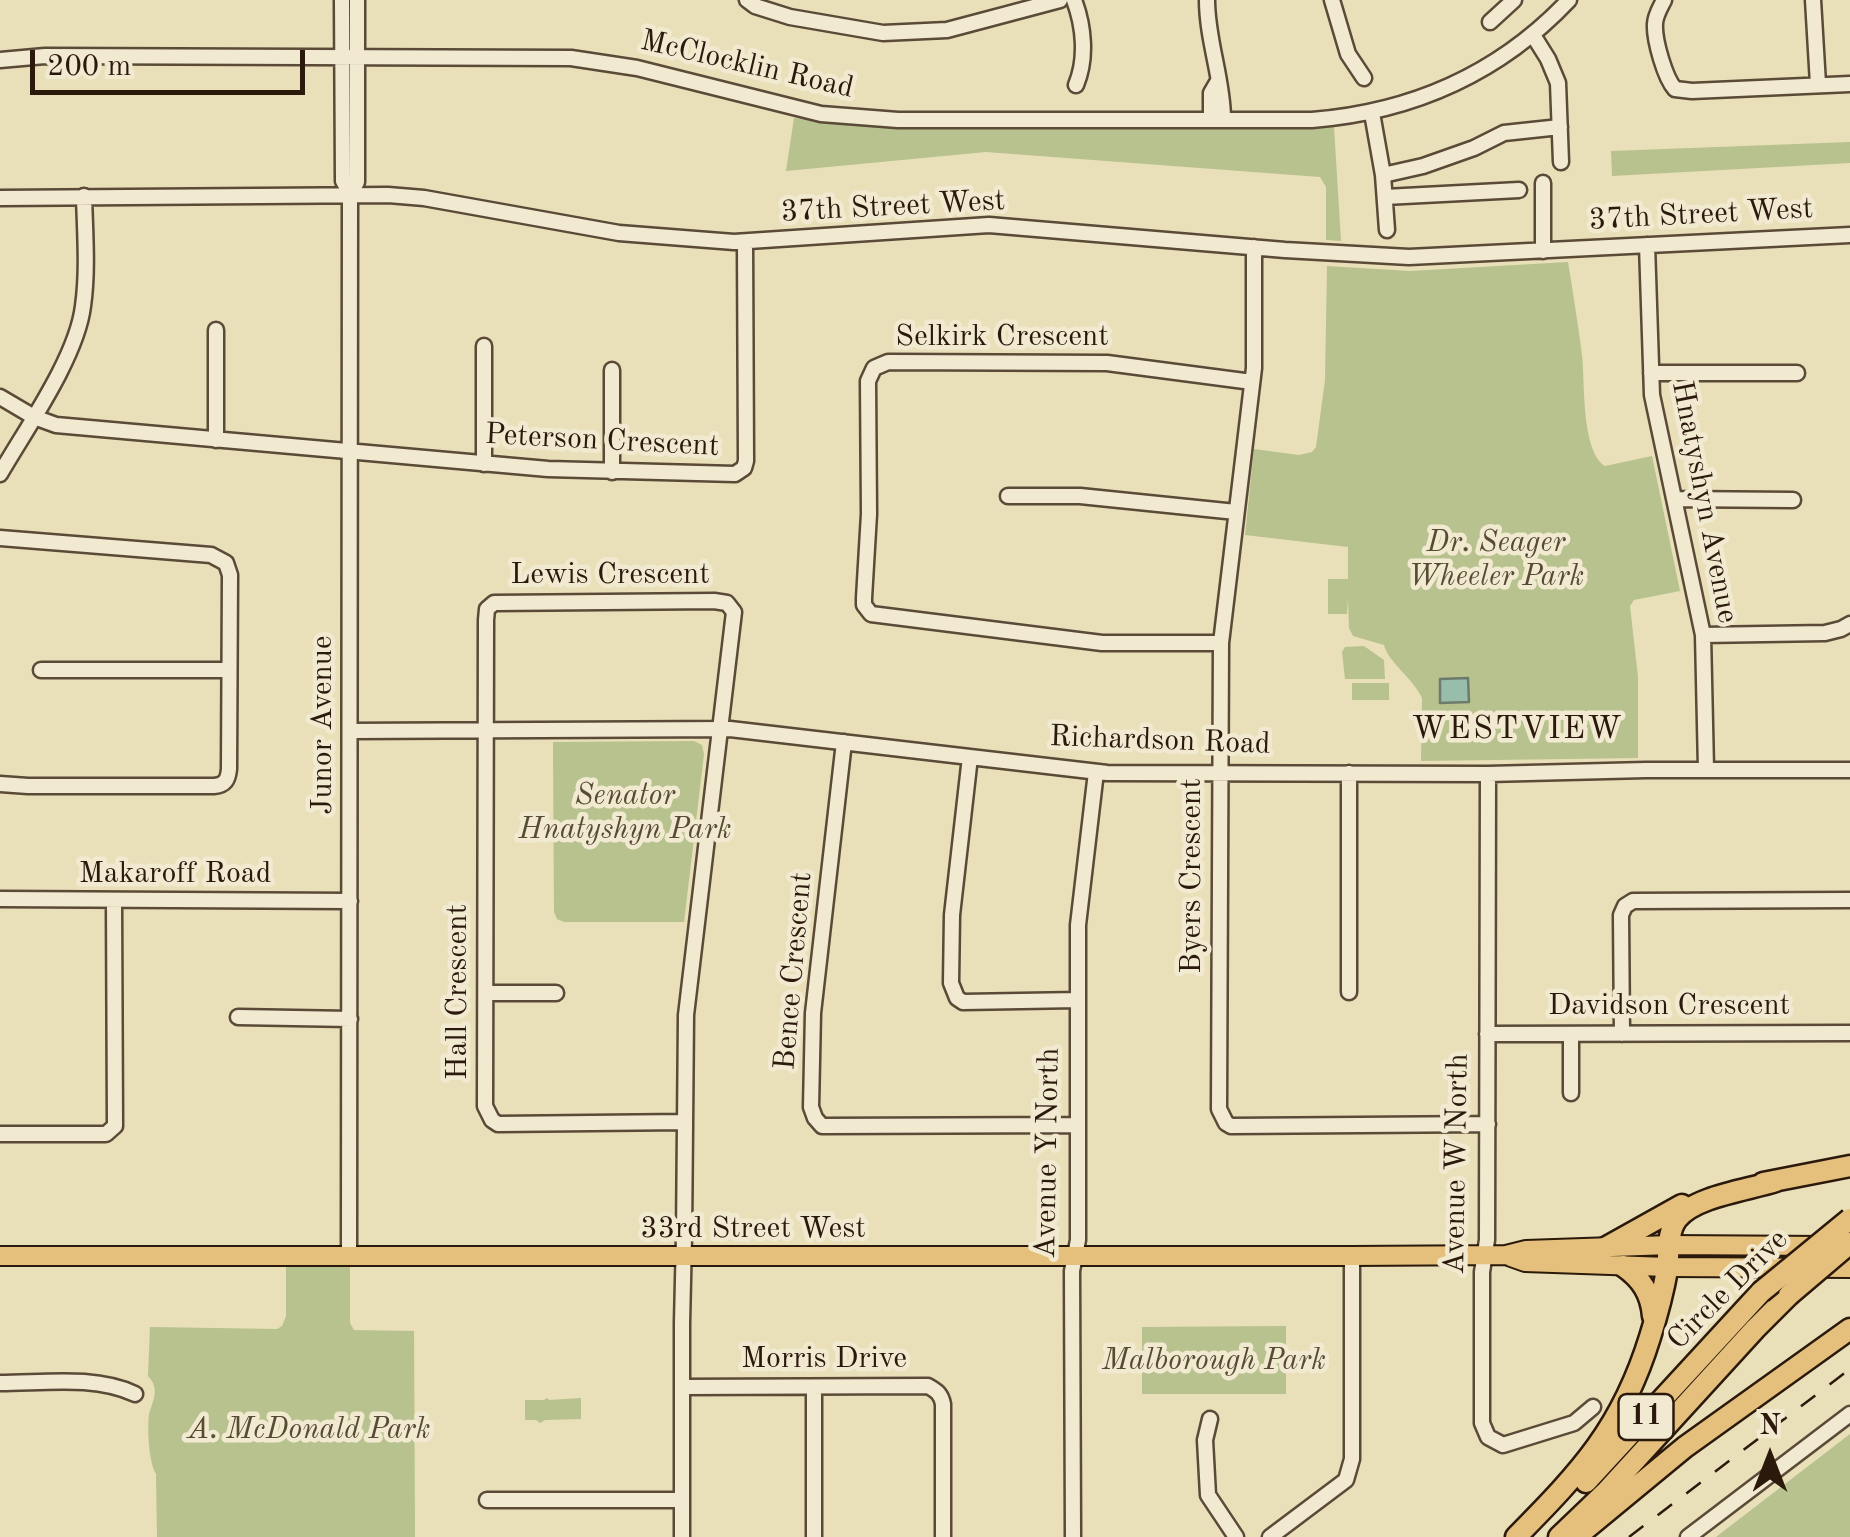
<!DOCTYPE html>
<html>
<head>
<meta charset="utf-8">
<style>
	body { margin:0 }
	#map { position:relative; width:1850px; height:1537px; overflow:hidden; background:#e9dfb8; font-family:"Old Standard TT",serif }
	canvas { display:block }
	.north { position:absolute; left:1720px; top:1407px; width:100px; height:100px; -webkit-text-stroke:8px #f1ead1; paint-order:stroke; rotate:0deg; font-size:28px; font-weight:700; line-height:40px; text-align:center; color:#2b190c }
	.north::after { content:''; display:block; margin:auto; width:35px; height:45px; background:#2b190c; clip-path:polygon(50% 0,100% 100%,50% 72%,0 100%) }
	.scale { position:absolute; left:30px; top:50px; width:275px; height:45px; box-sizing:border-box; border:5px solid #2b190c; border-top:0; padding-left:12px; font-size:30px; line-height:35px; white-space:nowrap; color:#2b190c; -webkit-text-stroke:8px #f1ead1; paint-order:stroke }
</style>
</head>
<body>
<div id="map">
<canvas width="1850" height="1537"></canvas>
<div class="north">N</div>
<div class="scale">200 m</div>
</div>
<script>
const g = document.querySelector('canvas').getContext('2d');
g.lineJoin = 'round';
function fill(path, color) { g.fillStyle = color; g.fill(path, 'evenodd'); }
function stroke(path, color, width, dash) { g.strokeStyle = color; g.lineWidth = width; g.lineCap = dash ? 'butt' : 'round'; g.setLineDash(dash || []); g.stroke(path); }
function label(font, color, halo, rows, align = 'center') {
  g.font = font + ' "Old Standard TT",serif'; g.lineWidth = 9; g.setLineDash([]); g.textBaseline = 'middle'; g.strokeStyle = halo; g.fillStyle = color; for (const [text, x, y, turn = 0] of rows) {
    g.save(); g.translate(x, y); g.rotate((+turn || 0) * Math.PI / 180); g.textAlign = isNaN(turn) ? turn : align; if (halo) g.strokeText(text, 0, 0); g.fillText(text, 0, 0); g.restore();
  }
}
fill(new Path2D(`
	M794,118L897,127H1334L1341,241L1326,240V187L1320,177L986,152L786,171Z
	M1850,142V163L1612,176L1611,151Z
	M1568,262C1573,293 1578,324 1582,355C1585,381 1581,451 1605,466L1652,456L1680,591L1634,600L1630,606L1638,677V758L1421,761L1422,698C1413,678 1388,662 1384,645L1353,636L1349,628L1348,599L1347,614H1328V579H1348V547L1245,535L1254,449L1299,455L1312,452L1316,447L1325,380L1327,266L1410,271Z
	M1364,646L1384,660L1385,679H1345L1342,652L1345,647Z
	M1352,683H1389V700H1352Z
	M694,741L702,745L704,754L684,922H564L557,919L554,912L553,742Z
	M286,1267H350V1323L354,1330L414,1331L415,1537H157L156,1474C149,1463 147,1429 149,1415C152,1401 161,1390 148,1376L150,1327L277,1329L282,1326L286,1316Z
	M1286,1326V1394H1142V1327Z
	M547,1398L549,1400L581,1398V1419L545,1420L540,1423L536,1420H525V1400H544Z
	M1850,1434V1537H1716Z`), '#b7c28e');
const water = new Path2D(`
	M1468,678L1469,702L1440,703V679Z`);
fill(water, '#98bdab');
stroke(water, '#6c7b6b', 2.5);
const minor = new Path2D(`
	M342,0L343,181L350,194L349,1257
	M747,0L755,6L790,17L883,33L947,30L1060,0
	M1074,0C1084,26 1087,59 1076,85
	M1207,0C1207,41 1223,79 1223,119
	M1332,0L1348,54L1364,78
	M1664,0C1660,8 1655,16 1655,24C1654,40 1665,78 1675,89L1692,91L1850,84
	M1813,0L1818,84
	M1490,22L1514,0
	M1533,35L1548,59L1558,83L1561,162
	M0,60L45,56L571,58L637,68L821,114L898,120H1312C1412,112 1500,73 1569,0
	M1372,113L1383,175L1387,230
	M1211,119V93L1218,81
	M1383,175L1423,166L1474,148L1504,133L1560,127
	M1543,183V251
	M350,194L357,182V0
	M1385,197L1519,190
	M0,198L388,195L424,198L619,233L734,242L989,225L1285,250L1409,257L1850,235
	M1647,245L1652,395L1703,635L1706,769
	M1254,247V368L1221,643L1219,1109L1226,1123L1231,1126L1488,1124
	M1651,373H1797
	M0,397L34,417L56,425L548,469L735,474L744,468L746,461L745,242
	M216,440V330
	M484,464V346
	M612,472V370
	M0,474C26,429 77,357 83,306C88,271 85,233 84,196
	M1008,496H1080L1236,512
	M1675,499L1793,500
	M0,538L211,555L226,563L230,575L229,769C228,780 225,785 214,786H28L0,784
	M1703,635L1825,633L1841,629L1850,624
	M1221,643H1102L871,614L864,605V598L869,514L868,381L874,368L888,362L1107,363L1252,382
	M41,670H229
	M350,731L730,729L1107,773L1488,774L1646,770H1850
	M844,742L813,1013L811,1107L815,1118L822,1126L1078,1125
	M970,757L952,915L951,983L957,998L963,1002L1078,1000
	M1488,774L1487,1240L1482,1272V1423L1488,1437L1503,1445L1574,1423L1593,1407
	M0,899L350,901
	M1349,992V773
	M486,993H556
	M238,1017L350,1019
	M1487,1034L1850,1033
	M1571,1034V1093
	M1622,1034L1621,915L1625,906L1633,901L1850,900
	M0,1134H106L115,1126L114,901
	M0,1383C43,1383 95,1375 135,1394
	M682,1387L928,1386C937,1391 941,1394 943,1404V1537
	M814,1388V1537
	M1210,1419L1205,1440L1208,1495L1236,1537
	M487,1500H682
	M682,1537V1323L684,1237L686,1015L734,612L727,603L714,601L494,603L487,609L486,620L485,1106L492,1120L498,1124L684,1122
	M1073,1537L1072,1271L1078,1240V925L1096,772
	M1270,1537L1346,1480L1352,1459V1256
	M1688,1537L1850,1414`);
const major = new Path2D(`
	M0,1256H1352L1506,1255L1526,1250L1670,1245L1825,1246
	M1511,1257L1525,1262L1667,1267L1850,1268`);
const highway = new Path2D(`
	M1763,1183L1850,1166
	M1605,1248L1682,1205
	M1623,1266C1642,1279 1651,1294 1653,1316
	M1586,1482L1761,1292
	M1516,1537C1581,1471 1622,1428 1650,1337C1657,1315 1663,1293 1667,1270C1669,1254 1667,1232 1677,1219C1695,1196 1749,1190 1776,1181
	M1559,1537L1606,1492L1755,1329L1789,1295
	M1576,1537L1685,1447L1850,1329`);
stroke(minor, '#5a4a37', 19);
stroke(major, '#2b190c', 22);
stroke(highway, '#2b190c', 25);
stroke(minor, '#f1ead1', 14);
stroke(major, '#e4c07c', 18);
stroke(highway, '#e4c07c', 20);
stroke(new Path2D(`
	M1629,1537L1850,1369`), '#2b190c', 2.5, [18, 18]);
const highwayBridge = new Path2D(`
	M1761,1292L1850,1219
	M1789,1295L1850,1243`);
stroke(highwayBridge, '#2b190c', 25, []);
stroke(highwayBridge, '#e4c07c', 20);
for (const [x, y, w] of [
	[1646,1417,55]
]) { const box = new Path2D(); box.roundRect(x - w / 2, y - 23, w, 46, 8); g.fillStyle = '#f1ead1'; g.fill(box); stroke(box, '#2b190c', 2.5); }
label('bold 28px', '#2b190c', null, [
	["11",1646,1417]
]);
label('30px', '#2b190c', '#f1ead1', [
	["McClocklin Road",747,65,13],
	["37th Street West",893,207,-3],
	["37th Street West",1701,215,-3],
	["Selkirk Crescent",1002,337],
	["Peterson Crescent",602,441,3],
	["Hnatyshyn Avenue",1704,502,79],
	["Lewis Crescent",610,575],
	["Junor Avenue",323,725,-90],
	["Richardson Road",1160,741,2],
	["Makaroff Road",175,874],
	["Byers Crescent",1192,876,-90],
	["Bence Crescent",794,971,-85],
	["Hall Crescent",458,992,-90],
	["Davidson Crescent",1669,1006],
	["Avenue Y North",1048,1153,-89],
	["Avenue W North",1457,1164,-89],
	["33rd Street West",753,1229],
	["Circle Drive",1728,1290,-45],
	["Morris Drive",824,1359]
]);
label('italic 30px', '#554c33', '#f1ead1', [
	["Dr. Seager",1496,543],
	["Wheeler Park",1496,577],
	["Senator",625,796],
	["Hnatyshyn Park",625,830],
	["Malborough Park",1214,1361],
	["A. McDonald Park",309,1430]
]);
g.letterSpacing = '2.5px';
label('32px', '#2b190c', '#f1ead1', [
	["WESTVIEW",1518,730]
]);
g.letterSpacing = '0px';
</script>
</body>
</html>
